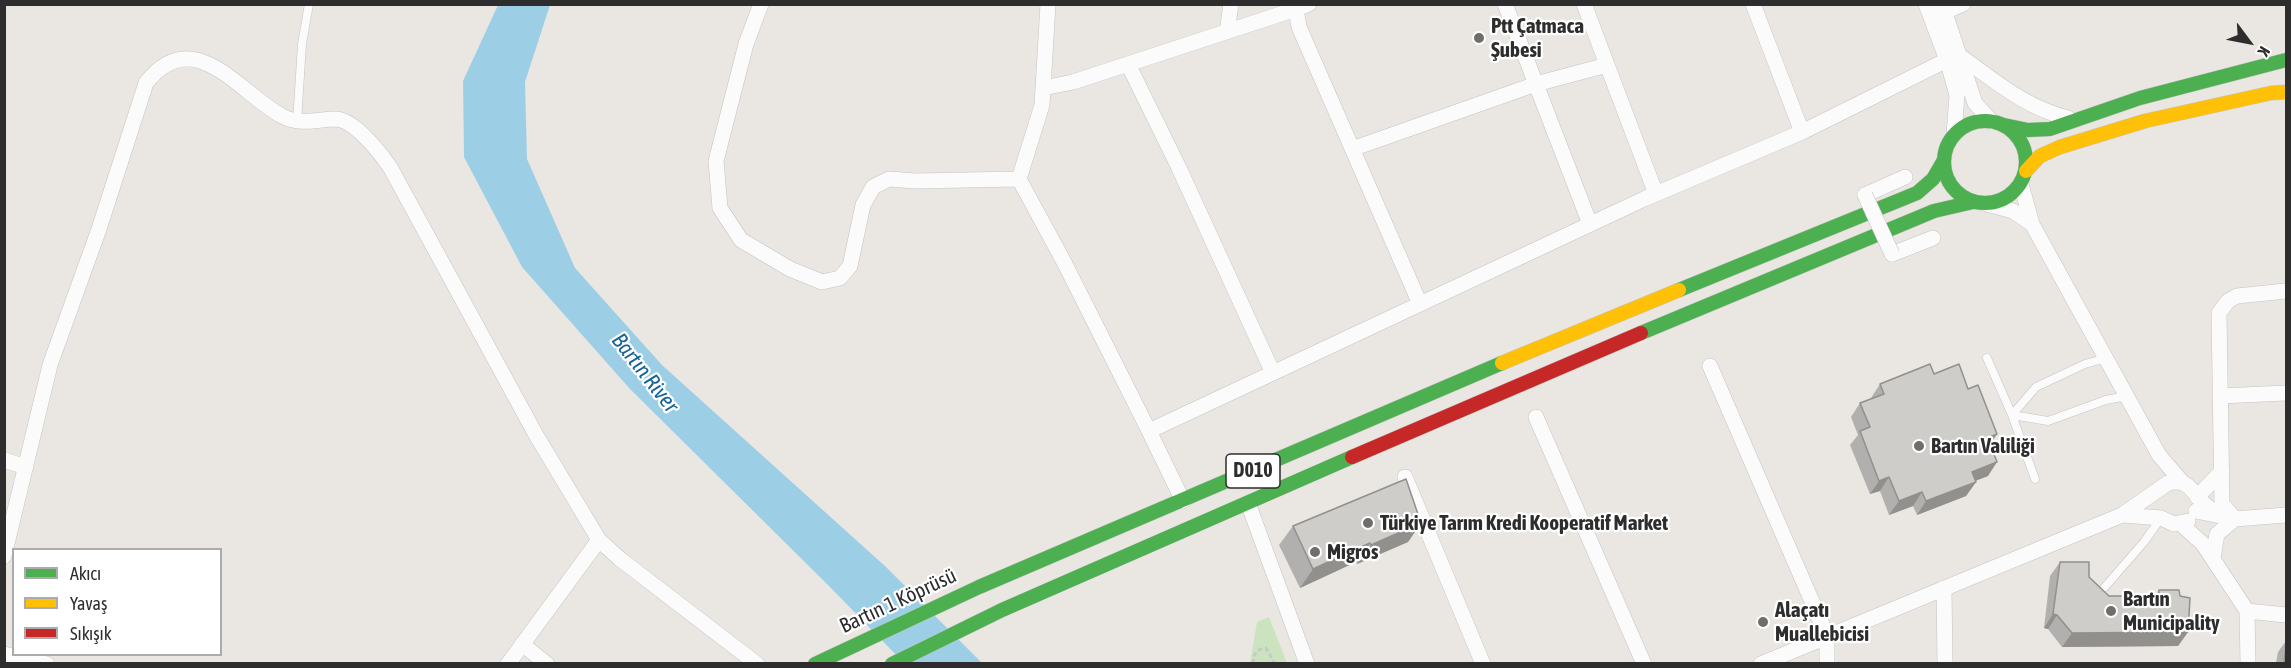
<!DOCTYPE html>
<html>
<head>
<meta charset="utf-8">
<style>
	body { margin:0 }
	#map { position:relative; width:2291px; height:668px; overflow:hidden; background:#eae7e3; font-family:"Asap Condensed",sans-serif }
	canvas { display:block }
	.frame { position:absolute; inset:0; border:6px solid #2d2d2d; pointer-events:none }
	.legend { position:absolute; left:12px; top:548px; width:210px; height:108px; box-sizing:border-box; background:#fff; border:2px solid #ababab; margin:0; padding:8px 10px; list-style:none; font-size:18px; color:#2d2d2d }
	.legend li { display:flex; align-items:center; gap:12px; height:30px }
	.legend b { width:30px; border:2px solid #ababab }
	.north { position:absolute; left:2219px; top:12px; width:60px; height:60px; -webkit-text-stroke:4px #fff; paint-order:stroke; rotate:122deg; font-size:16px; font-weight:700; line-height:24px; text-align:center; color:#2d2d2d }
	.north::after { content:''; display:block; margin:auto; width:21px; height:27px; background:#2d2d2d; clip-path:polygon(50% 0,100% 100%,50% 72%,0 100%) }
</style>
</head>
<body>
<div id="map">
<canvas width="2291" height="668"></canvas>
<div class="frame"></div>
<ul class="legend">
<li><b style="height:8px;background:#4caf50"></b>Akıcı</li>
<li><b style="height:8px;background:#ffc107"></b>Yavaş</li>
<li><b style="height:8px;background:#c62828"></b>Sıkışık</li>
</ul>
<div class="north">K</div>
</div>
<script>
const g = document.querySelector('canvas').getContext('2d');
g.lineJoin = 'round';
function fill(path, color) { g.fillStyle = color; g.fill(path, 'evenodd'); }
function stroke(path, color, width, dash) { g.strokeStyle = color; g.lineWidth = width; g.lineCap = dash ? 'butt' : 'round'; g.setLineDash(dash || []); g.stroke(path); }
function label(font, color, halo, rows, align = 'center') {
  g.font = font + ' "Asap Condensed",sans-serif'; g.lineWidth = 4.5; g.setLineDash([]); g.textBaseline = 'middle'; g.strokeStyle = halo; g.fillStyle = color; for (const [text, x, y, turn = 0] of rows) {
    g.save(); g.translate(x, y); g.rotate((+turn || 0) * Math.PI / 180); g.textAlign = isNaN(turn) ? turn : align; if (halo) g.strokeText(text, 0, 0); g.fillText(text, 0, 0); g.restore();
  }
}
fill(new Path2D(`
	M1269,617L1287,663H1250L1257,622Z`), '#cce3bf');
fill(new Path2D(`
	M498,5H550L525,82L527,159L575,268L662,365L886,567L982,663H904L829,586L630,389L522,267L464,157L463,81Z`), '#9ccfe6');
const lane = new Path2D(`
	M297,122L302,44L309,4
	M1987,358L2012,415L2035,479
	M2107,358L2085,364L2036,387L2012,415L2048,421L2106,400L2126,396
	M2104,588L2144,542L2161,518`);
const street = new Path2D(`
	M761,4L746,44L716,161L720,208L741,240L790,269L822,282L840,278L850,266L863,205L873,187L889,179L915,181L1019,179
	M1048,4L1042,105L1019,179L1064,262L1149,431
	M1309,4L1296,9L1299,27L1420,304
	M1505,4L1590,224
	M1584,4L1656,194
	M1753,4L1802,132
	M1926,4L1947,60L1957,95L1954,135
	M1942,4L1975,103L1991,121
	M1945,12L1963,4
	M1227,32L1231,4
	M1960,56C1995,81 2026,108 2068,118
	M1128,64L1179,168L1273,373
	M1043,88L1073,82L1296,9
	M1352,149L1536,84L1607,65
	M2021,184L2032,224L2159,455L2182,482
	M1865,195L1905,177
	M1987,204L2013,211L2032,224
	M1892,254L1933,238
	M1710,366L1827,636V664
	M2220,396L2286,393
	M1536,417L1644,664
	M4,460L26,467
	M1405,477L1483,664
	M2197,497L2222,471
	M1183,501L1149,431L1644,199L1802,132L1947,60
	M1248,503L1307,664
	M2196,511L2235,519L2286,515
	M2122,515L2161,518L2174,524L2188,521
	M2235,519L2222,504L2219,313L2228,301L2237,296L2286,291
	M2181,524L2203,544L2247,611L2248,664
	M4,556L50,365L99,229L146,83C194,22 239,93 282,116C300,126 317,119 336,119C355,120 380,153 390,167L536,435L599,540L620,559L757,664
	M2213,558L2217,534L2235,519
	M1944,588L1945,664
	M2247,611L2286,615
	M522,644L547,664
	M4,654L47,664
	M508,664L599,540
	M1761,664L2122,515L2168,483C2184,479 2189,486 2198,497C2203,504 2211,509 2217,515`);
const fast = new Path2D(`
	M1944 162a41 41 0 1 1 82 0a41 41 0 1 1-82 0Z
	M2004,125L2028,130L2050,129L2140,98L2286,60
	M1679,290L1917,193L1933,179L1944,160
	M1641,333L1934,211L1973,202
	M815,664L979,587L1502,363
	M892,664L1002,610L1352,457`);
const slow = new Path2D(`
	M2026,171L2040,156L2060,147L2145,121L2271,93L2286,92
	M1502,363L1679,290`);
const jam = new Path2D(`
	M1352,457L1641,333`);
stroke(lane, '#c4c3c3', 9);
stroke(street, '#c4c3c3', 16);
stroke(fast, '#c6c4c3', 15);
stroke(slow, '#c6c4c3', 15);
stroke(jam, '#c6c4c3', 15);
stroke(new Path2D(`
	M1253,664C1254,654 1255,649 1266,648L1275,664`), '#c8c8c8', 3, [4.5, 3]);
stroke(lane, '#fcfbfb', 8);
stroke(street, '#fcfbfb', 15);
stroke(fast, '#4caf50', 14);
stroke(slow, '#ffc107', 14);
stroke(jam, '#c62828', 14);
const streetBridge = new Path2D(`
	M1865,195L1892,254`);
stroke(streetBridge, '#c4c3c3', 16, []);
stroke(streetBridge, '#fcfbfb', 15);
fill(new Path2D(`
	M1934,374L1968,389L1997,434L1990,444L1988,476L1975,481L1976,482L1966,496L1917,515L1913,506L1889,515L1880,491L1870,494L1850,445L1858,435L1851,417L1860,403L1871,399V398L1880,384Z
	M1421,523L1408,542L1357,564L1356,562L1300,588L1279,545L1293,526Z
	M2060,562L2089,577L2109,596H2155L2159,590L2188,632L2178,646L2062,647L2048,629L2044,628L2050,576Z
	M2286,641V663H2276L2278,652Z`), '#b2b0ae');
fill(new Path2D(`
	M1997,434L1988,448V438Z
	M1997,462L1988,476L1962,486L1972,472Z
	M1889,477L1880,491L1870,494L1879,481Z
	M1976,482L1966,496L1917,515L1926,501Z
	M1922,492L1913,506L1889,515L1899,501Z
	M1421,523L1408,542L1357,564L1371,545Z
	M1370,543L1356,562L1300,588L1313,569Z
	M2053,614L2057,615L2048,629L2044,628Z
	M2188,632L2178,646L2062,647L2072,633Z`), '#91908d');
const building = new Path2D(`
	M1930,364L1934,374L1959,364L1968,389L1978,385L1997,434L1988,438L1997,462L1972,472L1976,482L1926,501L1922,492L1899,501L1889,477L1879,481L1860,431L1870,427L1860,403L1884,394L1880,384Z
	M1406,479L1421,523L1371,545L1370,543L1313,569L1293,526Z
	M2060,562H2089V577L2109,596H2159V590H2179L2180,596L2190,598L2188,632L2072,633L2057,615L2053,614Z
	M2286,647V663H2284Z`);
fill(building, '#cfcdca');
stroke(building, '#91908d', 1.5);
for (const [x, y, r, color] of [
	[1479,38,6,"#6f6e6d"],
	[1919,446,6,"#6f6e6d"],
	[1368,523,6,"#6f6e6d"],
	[1315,552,6,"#6f6e6d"],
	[2111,611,6,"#6f6e6d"],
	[1763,622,6,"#6f6e6d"]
]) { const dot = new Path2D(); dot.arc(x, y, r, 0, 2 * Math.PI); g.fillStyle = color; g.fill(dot); stroke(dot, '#fff', 2); }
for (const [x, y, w] of [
	[1253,471,54]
]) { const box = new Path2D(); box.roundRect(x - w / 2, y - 17, w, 34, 4.5); g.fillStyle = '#fff'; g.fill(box); stroke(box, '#2d2d2d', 1.5); }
label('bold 20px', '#2d2d2d', null, [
	["D010",1253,471]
]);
label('bold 21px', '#2d2d2d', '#fff', [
	["Ptt Çatmaca",1491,26],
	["Şubesi",1491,50],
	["Bartın Valiliği",1931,446],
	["Türkiye Tarım Kredi Kooperatif Market",1380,523],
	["Migros",1327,552],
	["Bartın",2123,599],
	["Municipality",2123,623],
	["Alaçatı",1775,610],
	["Muallebicisi",1775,634]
], 'left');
label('21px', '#2d2d2d', '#fff', [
	["Bartın 1 Köprüsü",898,601,-25]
]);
label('italic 22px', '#176496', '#fff', [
	["Bartın River",645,373,52]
]);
</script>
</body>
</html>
